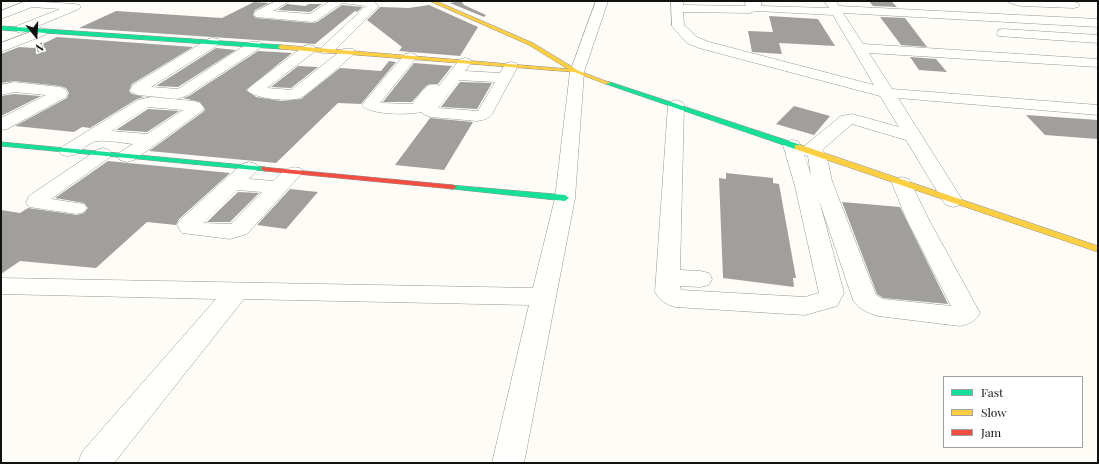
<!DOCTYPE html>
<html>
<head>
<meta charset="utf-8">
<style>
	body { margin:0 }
	#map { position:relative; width:1099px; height:464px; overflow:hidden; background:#fdfcf7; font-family:"Playfair Display",serif }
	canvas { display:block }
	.frame { position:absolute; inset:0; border:2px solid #111; pointer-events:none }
	.legend { position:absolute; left:943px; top:376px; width:140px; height:72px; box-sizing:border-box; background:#fff; border:1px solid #a0a0a0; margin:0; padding:5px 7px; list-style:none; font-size:12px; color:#111 }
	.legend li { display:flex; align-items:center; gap:8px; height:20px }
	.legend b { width:20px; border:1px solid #a0a0a0 }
	.north { position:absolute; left:16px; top:16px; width:40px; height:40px; -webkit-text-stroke:3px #fff; paint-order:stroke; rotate:162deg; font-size:11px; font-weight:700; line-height:16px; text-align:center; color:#111 }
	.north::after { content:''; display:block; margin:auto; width:14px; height:18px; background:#111; clip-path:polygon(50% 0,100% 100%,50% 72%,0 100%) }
</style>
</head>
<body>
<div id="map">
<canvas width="1099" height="464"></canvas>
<div class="frame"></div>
<ul class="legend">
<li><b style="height:5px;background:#16e098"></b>Fast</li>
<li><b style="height:5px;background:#ffcf43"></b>Slow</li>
<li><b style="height:5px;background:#f24e42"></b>Jam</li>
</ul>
<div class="north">N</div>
</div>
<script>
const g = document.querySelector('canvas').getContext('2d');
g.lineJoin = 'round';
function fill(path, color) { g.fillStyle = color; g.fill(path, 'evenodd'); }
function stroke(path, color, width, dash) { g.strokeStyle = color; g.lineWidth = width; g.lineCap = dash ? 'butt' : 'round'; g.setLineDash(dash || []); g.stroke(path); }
fill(new Path2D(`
	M461,1L464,5L486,15L484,17L450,3Z
	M869,1L892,2L897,7L873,6Z
	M254,2L269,3L255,10L253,15L256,18L312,23L317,22L342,5L363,7L357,12L355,11L315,44L79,28L116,11L222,18Z
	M287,4L305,6L309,4H322L310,12L278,10Z
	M429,5L478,27L460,56L399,51L402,47L367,20L380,7L409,8Z
	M769,16L818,19L835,46L779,43L782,54L752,52L748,31L773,32Z
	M880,17L905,18L927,47L901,45Z
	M57,37L193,47L132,84L129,91L132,94L144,97L137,99L90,128L82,127L74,132L15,126L67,98L69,93L66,88L60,86L14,81L1,83V54L19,47L34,48Z
	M216,48L236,50L178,87L156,86Z
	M258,51L292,53L246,90L256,97L281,101L301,99L340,68L381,71L389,61L396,62L361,104L338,103L276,163L149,151L203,112L205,109L200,102L183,98L189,96Z
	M910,57L936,59L947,72L919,70Z
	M414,63L452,66L438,84H430L426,86L412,102H383Z
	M298,66L318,67L291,88L271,87Z
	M460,82L492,83L477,109L441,107Z
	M14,94L41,96L1,116V96Z
	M794,106L830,116L814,135L776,124Z
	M148,109L179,111L147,132L116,130Z
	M1026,115L1098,120V139L1045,135Z
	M430,118L473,122L444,170L395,165Z
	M108,161L230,173L179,219L176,225L147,222L96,268L20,261L1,274V210L20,213L28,208L77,215L84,213L88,208L84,203L55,198Z
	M726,173L773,178V183L779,184L796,278H793L794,287L723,278L719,178L726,179Z
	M290,189L318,192L286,229L257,225Z
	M238,192L259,193L230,222H207Z
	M842,202L900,207L948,304L883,298L877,294Z`), '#a19f9c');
const street = new Path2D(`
	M26,1L75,4L79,5L81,7L79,9L21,33L17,32L15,29L17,26L60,9L32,7L1,19V11Z
	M276,1H290L273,11L310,14L330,1H373L379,6L332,53H322L320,50L322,47L366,6L342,3L316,21L312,22L256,17L254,14L256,11Z
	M596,1H608L584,72L575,198L524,463H492L529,305L244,299L114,463H78L82,452L216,299L1,294V278L533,288L555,198L570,72Z
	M671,1H683V5L746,6L744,1H761V6L829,8L824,1H836L839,6L1098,19V27L843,13L863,44L1098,59V67L869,53L892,89L1098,105V115L898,98L963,201L960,205L953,207L946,205L943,201L906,140L852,124L822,150L826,154L832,181L876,295L883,299L951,306L906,218L892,183L895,179L902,177L909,179L928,218L980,313C975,322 969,324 960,326L878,316C868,313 859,309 853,300L819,200L844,293L837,306L805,315L675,307C666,304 660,301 655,292L668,105L670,102L676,100L682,102L684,105L680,270L700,271L709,273L712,279L709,285L700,287L680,286L681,290L805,297L819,293L795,186L783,145L786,141L792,140L798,141L802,148L841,116L847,115L852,114L899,127L880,96L699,48L687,43L672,26ZM756,11L833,15L874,85L709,42L697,37L684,25L683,12L749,13ZM804,155L808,156L811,175Z
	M1008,1L1074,2L1078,3L1080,5L1078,7L1074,8L1021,6L1010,3Z
	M41,28L45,29L47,32L45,35L1,52V43Z
	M1003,29L1098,35V43L998,36L997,33L998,30Z
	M213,38L218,39L220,42L218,45L151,87L178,89L250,42H260L262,45L260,48L188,95L177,99L138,95L133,93L130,90L133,85L208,39Z
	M309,45L314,46L316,49L314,52L267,88L291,90L343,49H353L355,52C351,58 306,95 300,98C290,102 254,99 247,90L250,87L304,46Z
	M410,53L415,54L417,57L380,103L413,104C420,95 426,80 439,86L460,59L465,58L470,59L472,62L465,71L500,73L506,63L511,62L516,63L518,66L492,114C489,119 483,120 477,121L431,117L425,115L421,112C409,115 369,115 362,105L364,102L405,54ZM459,80L495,82L478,111L438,108Z
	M14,82L60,87L65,89L68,94L66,97L7,129L1,130V118L46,95L14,92L1,95V85Z
	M151,97L194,101L200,103L204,108L202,111L134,160L127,162L120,160L118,156L120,152L133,144C122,143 109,140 98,141C84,142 80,160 62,155L59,151L62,147L138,100ZM148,107L183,110L147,134L111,131Z
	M103,148L109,150L112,154L109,158L51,199L84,204L87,208L84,212L77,214L29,207L26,203L29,196L97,150Z
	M249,162L256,164L259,168L249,179L273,181C282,173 287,165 300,168L303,172L247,234L230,239L182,233L177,225L180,220L242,164ZM237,190L262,192L231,224L203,223Z`);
const fast = new Path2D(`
	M1,26L281,45L284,47L281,49L1,30Z
	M606,82H610L801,145L802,147L798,149H795L606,84Z
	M1,142L265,167L269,169L265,171L1,146Z
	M450,185L565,195L569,198L565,201L453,189H450L449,187Z`);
const slow = new Path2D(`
	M430,1H436L533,43L579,71L611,83L606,84L574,72L281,49L278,47L281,45L568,69L529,45Z
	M795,145H801L1098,246V252L795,149Z`);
const jam = new Path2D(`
	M262,167L453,185L457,187L453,189L265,171L261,169Z`);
stroke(street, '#979795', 1);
stroke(fast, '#8e8d8b', 1);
stroke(slow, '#8e8d8b', 1);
stroke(jam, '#8e8d8b', 1);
fill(street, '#fffffe');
fill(fast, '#16e098');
fill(slow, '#ffcf43');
fill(jam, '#f24e42');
</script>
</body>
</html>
